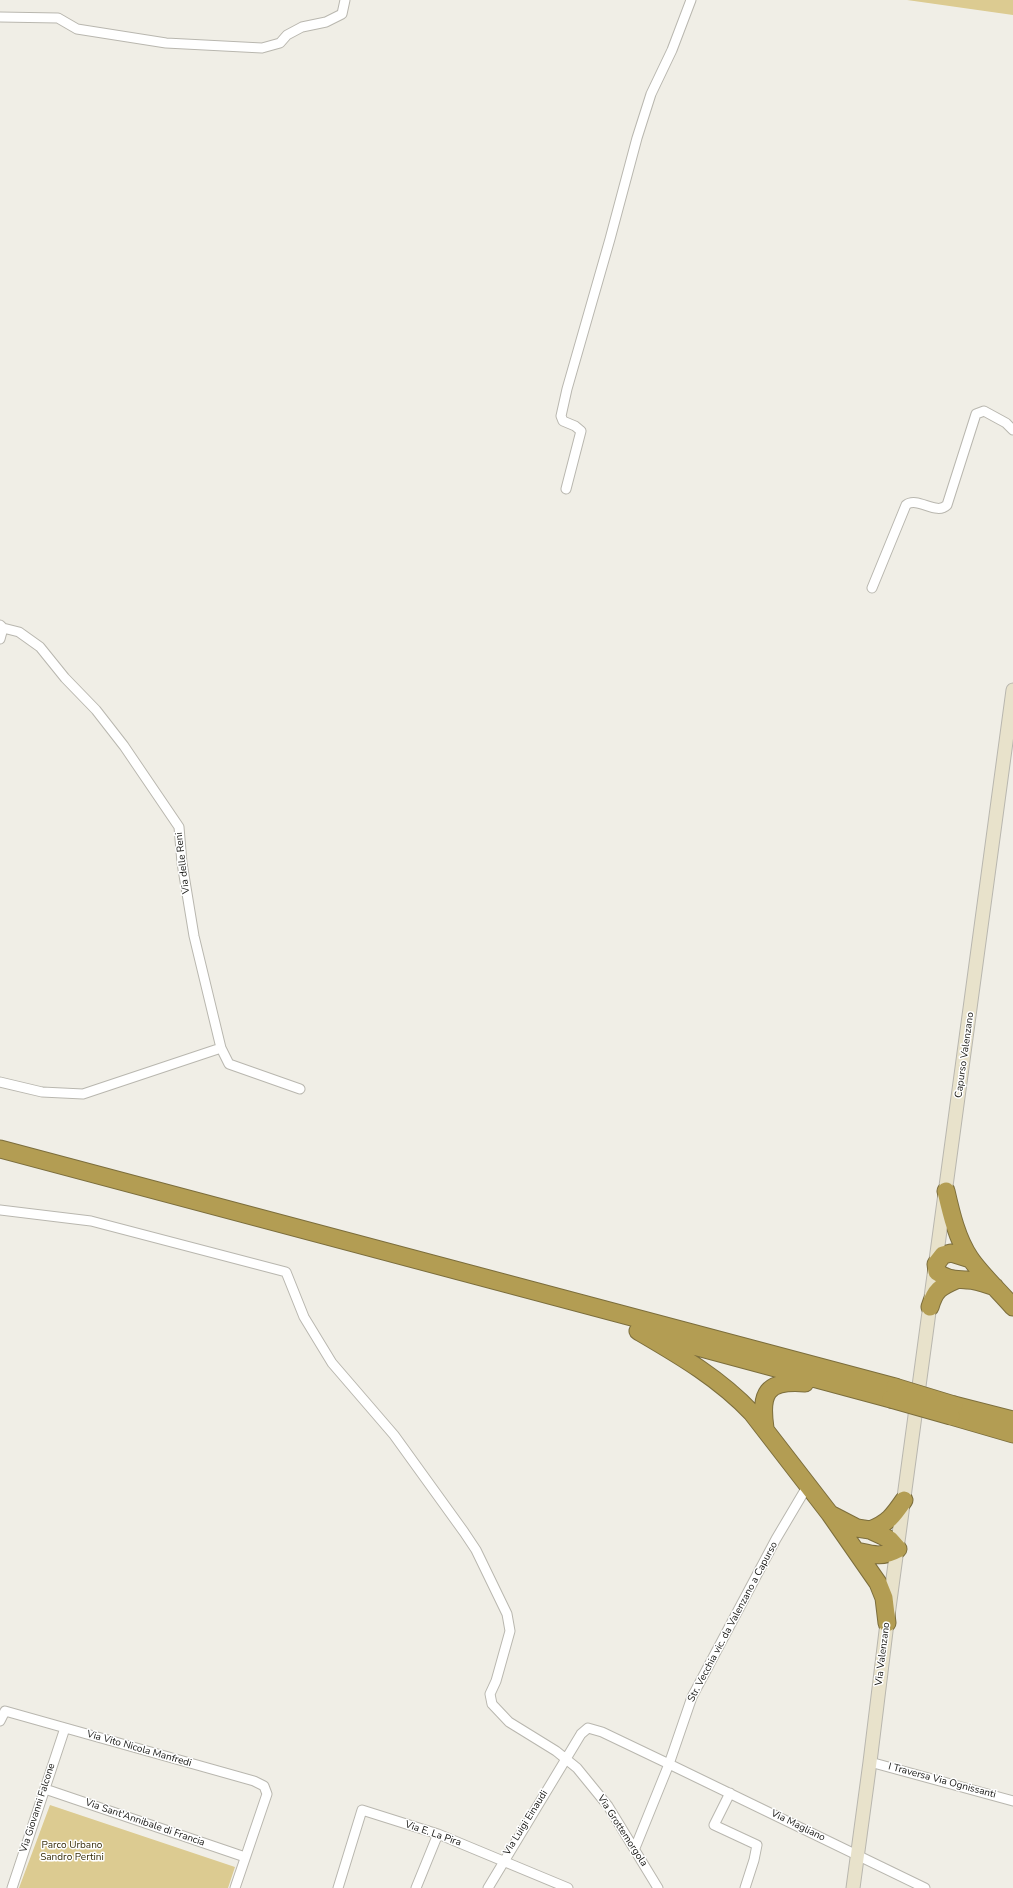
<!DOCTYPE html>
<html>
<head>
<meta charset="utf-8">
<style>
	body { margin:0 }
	canvas { display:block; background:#f0eee6 }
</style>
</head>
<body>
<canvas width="1013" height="1888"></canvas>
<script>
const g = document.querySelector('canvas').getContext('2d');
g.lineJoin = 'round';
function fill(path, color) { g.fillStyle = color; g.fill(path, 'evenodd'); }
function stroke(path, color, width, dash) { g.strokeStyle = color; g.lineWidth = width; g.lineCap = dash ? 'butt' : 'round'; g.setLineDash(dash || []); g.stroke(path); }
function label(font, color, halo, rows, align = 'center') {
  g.font = font + ' "Nunito Sans",sans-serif'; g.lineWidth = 3; g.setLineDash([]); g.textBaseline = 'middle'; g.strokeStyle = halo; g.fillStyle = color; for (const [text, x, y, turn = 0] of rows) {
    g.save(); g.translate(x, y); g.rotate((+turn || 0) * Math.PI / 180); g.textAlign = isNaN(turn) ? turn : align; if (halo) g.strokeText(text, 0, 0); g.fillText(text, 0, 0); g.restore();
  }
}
fill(new Path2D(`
	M907,0H1013V15Z
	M50,1805L235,1867L228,1888H19Z`), '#dccb91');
const street = new Path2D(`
	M0,17L58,18L77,29L166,43L262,48L280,43L287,35L302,27L326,22L342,14L345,0
	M566,489L581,431L575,426L563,421L561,416L567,389L610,239L637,138L651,94L672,50L691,0
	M872,588L906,505C918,496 936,516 947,505L976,414L984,411L1006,423L1013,430
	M0,625L3,628L0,639
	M3,628L19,632L40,647L65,678L96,710L124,746L179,827L182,863L194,936L221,1048L229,1064L300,1089
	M0,1082L42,1092L83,1094L221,1048
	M0,1210L91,1221L286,1272L304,1317L332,1363L394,1435L464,1532L476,1550L507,1614L510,1631L496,1681L490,1694L492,1704L509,1722L556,1751L577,1768L608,1806L658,1888
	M0,1721L5,1711L254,1781L264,1786L267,1794L235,1888
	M870,1762L1013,1801
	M45,1789L245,1857
	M730,1793L714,1825L757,1845L754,1860L745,1888
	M635,1848L669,1764L692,1697L776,1539L808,1485
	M12,1888L65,1728
	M338,1888L362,1810L438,1834L568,1888
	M416,1888L438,1834
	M488,1888L581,1734L588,1728L602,1732L669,1764L925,1888`);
const secondary = new Path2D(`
	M853,1888L870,1762L887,1623L1013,690`);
const highway = new Path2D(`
	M0,1149L895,1387
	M946,1191C951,1213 957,1239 970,1258C980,1273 1001,1293 1013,1307
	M970,1259L951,1253L943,1255L936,1264L937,1272C948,1280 954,1279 967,1280C977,1280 986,1284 995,1287
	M930,1307C935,1290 940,1287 956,1280
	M638,1331C679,1355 719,1378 752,1413L830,1514L878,1583L884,1598L887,1623
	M653,1335L891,1399
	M954,1405L1013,1420
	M951,1416L1013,1434
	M765,1428C760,1393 766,1380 805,1383
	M832,1515L857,1528L870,1530L883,1536L890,1540L898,1549C881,1558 874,1555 856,1551
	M870,1530C888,1523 893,1516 904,1500`);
stroke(street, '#b9b7af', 11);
stroke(secondary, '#b9b7af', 15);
stroke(highway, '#7c6e3d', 19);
stroke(street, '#fff', 9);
stroke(secondary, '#e8e2cb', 13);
stroke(highway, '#b39d53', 17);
const highwayBridge = new Path2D(`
	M895,1387L954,1405
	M891,1399L951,1416`);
stroke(highwayBridge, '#7c6e3d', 19, []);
stroke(highwayBridge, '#b39d53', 17);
label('10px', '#161613', '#fff', [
	["Via delle Reni",183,863,-97],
	["Capurso Valenzano",965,1055,-82],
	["Str. Vecchia vic. da Valenzano a Capurso",733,1622,-62],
	["Via Valenzano",883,1654,-83],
	["Via Vito Nicola Manfredi",139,1749,16],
	["I Traversa Via Ognissanti",942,1781,15],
	["Via Giovanni Falcone",38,1808,-72],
	["Via Sant'Annibale di Francia",145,1823,19],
	["Via Luigi Einaudi",526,1823,-58],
	["Via Magliano",798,1826,26],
	["Via Grottemorgola",622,1831,57],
	["Via E. La Pira",433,1834,19]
]);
label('10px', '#362d0a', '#fff', [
	["Parco Urbano",72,1846],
	["Sandro Pertini",72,1858]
]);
</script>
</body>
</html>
